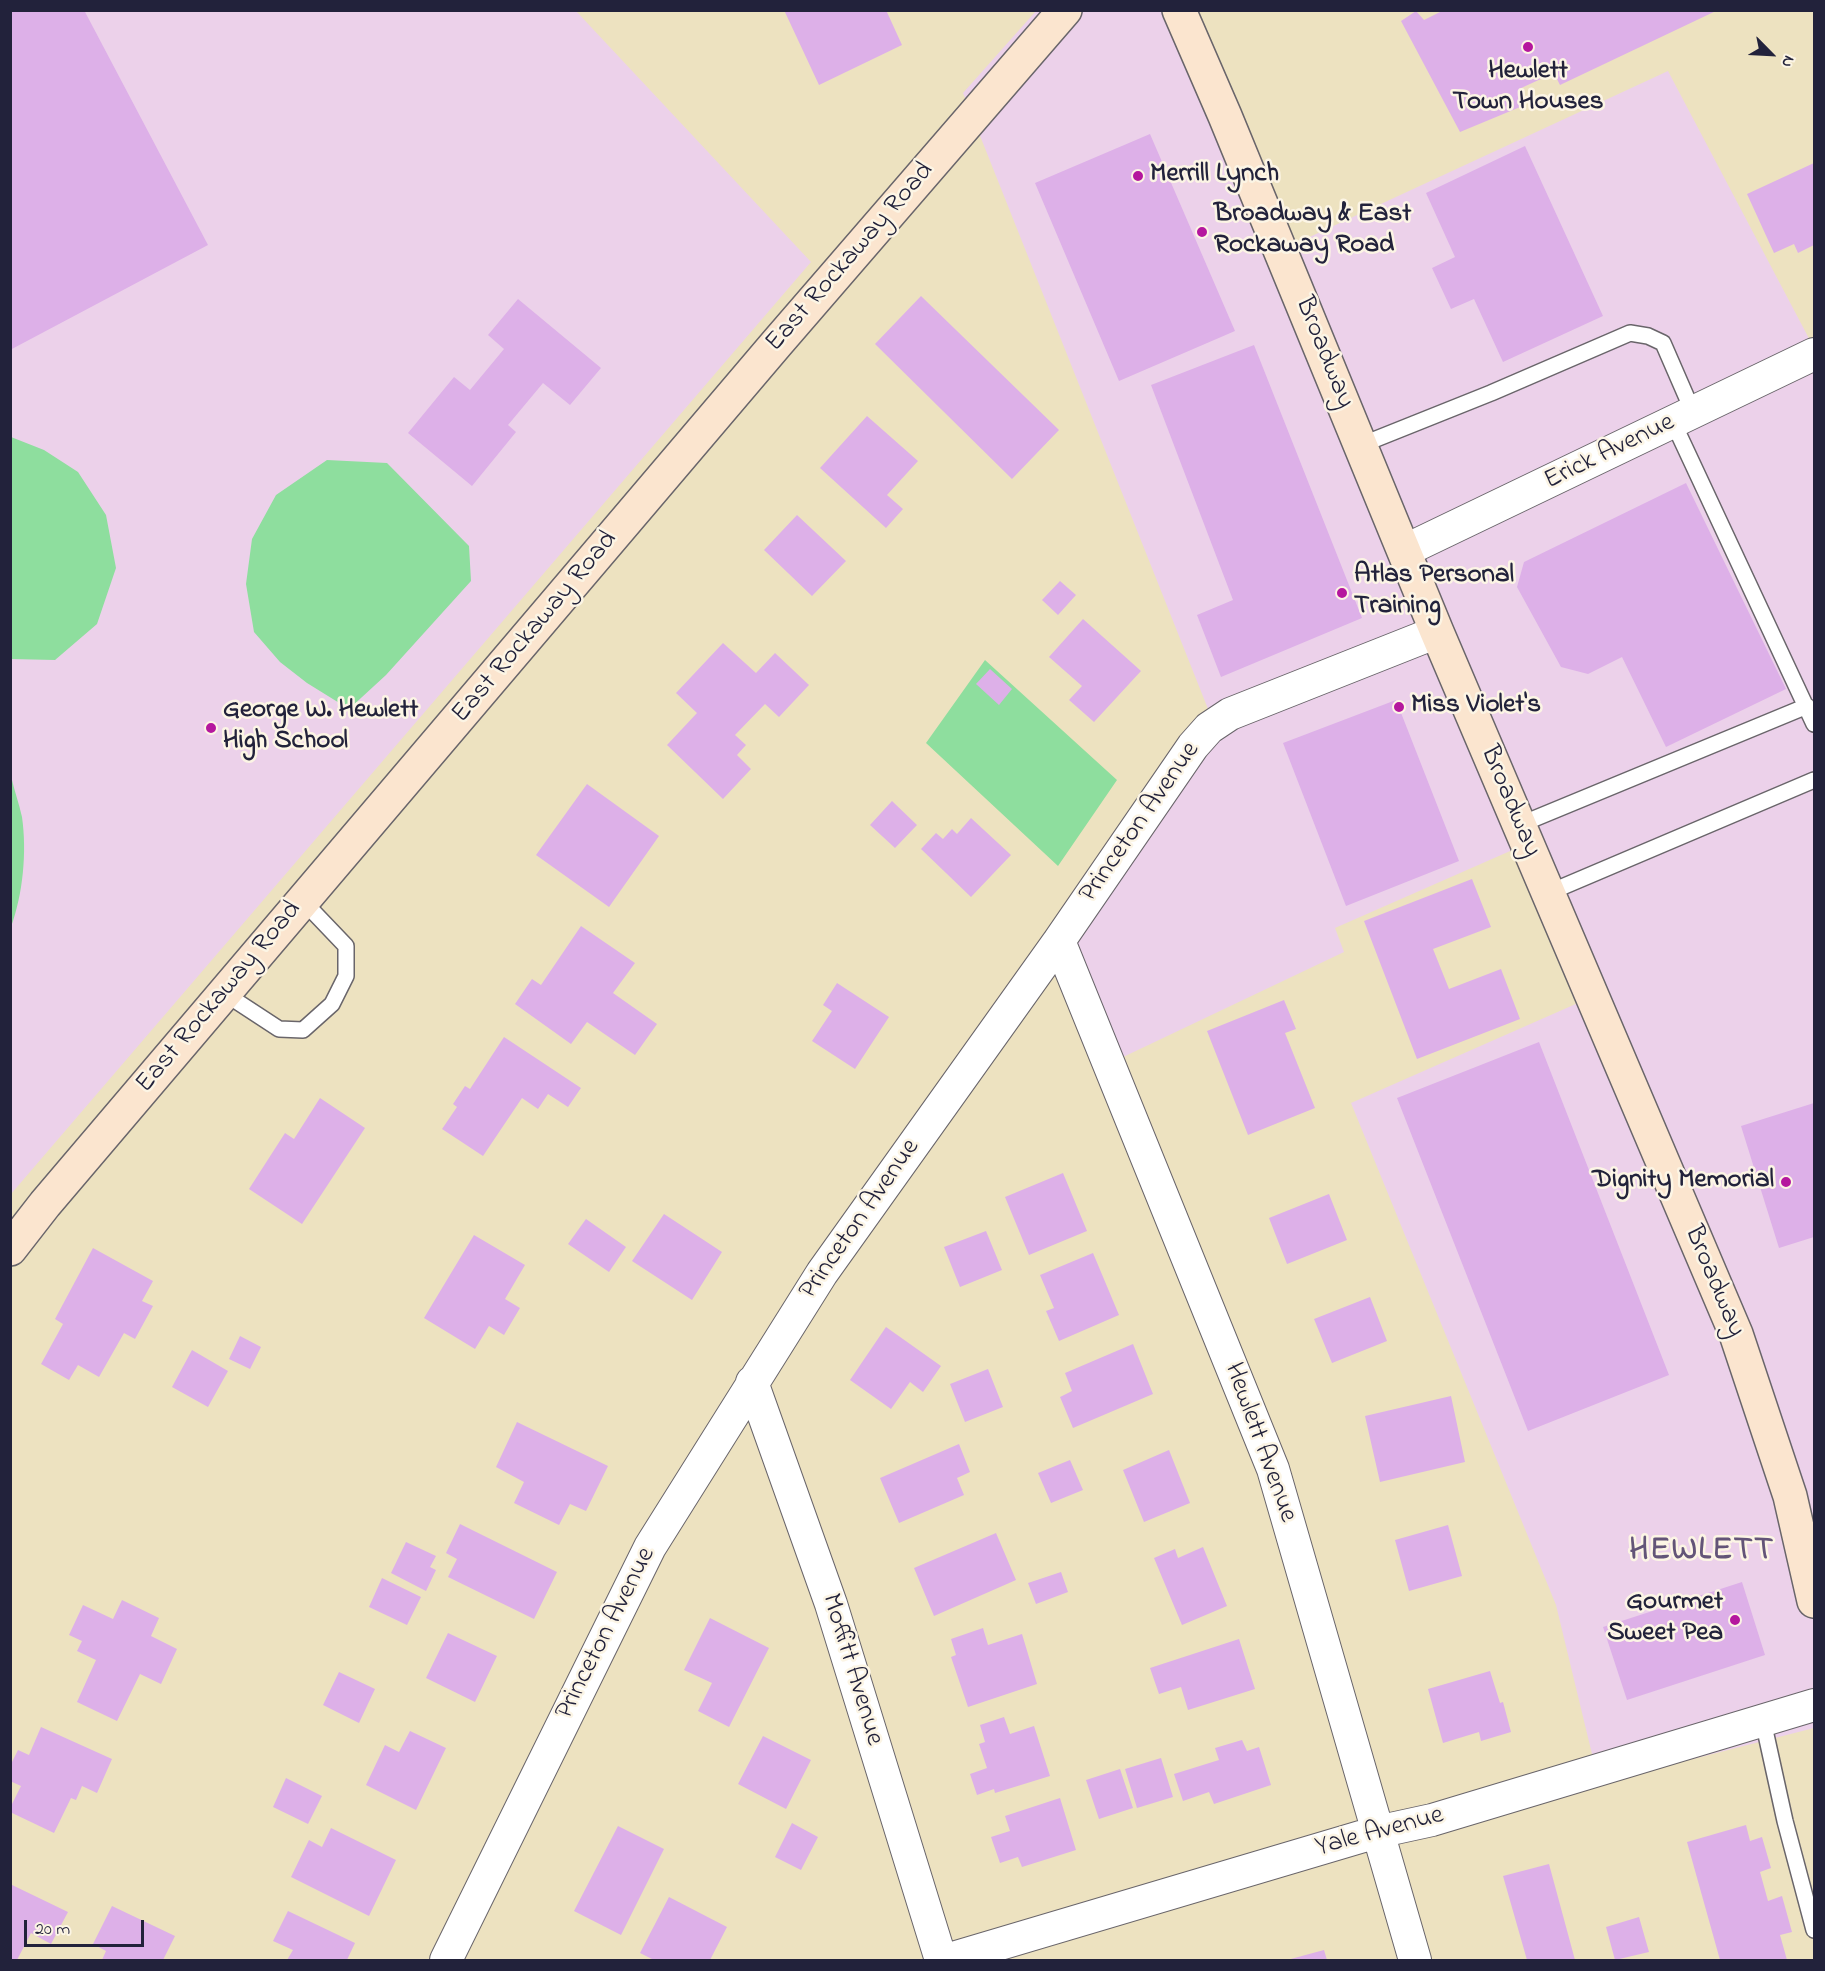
<!DOCTYPE html>
<html>
<head>
<meta charset="utf-8">
<style>
	body { margin:0 }
	#map { position:relative; width:1825px; height:1971px; overflow:hidden; background:#ede2c0; font-family:"Indie Flower",sans-serif }
	canvas { display:block }
	.frame { position:absolute; inset:0; border:12px solid #22223b; pointer-events:none }
	.north { position:absolute; left:1741px; top:24px; width:60px; height:60px; -webkit-text-stroke:4px #fcf5e5; paint-order:stroke; rotate:114deg; font-size:16px; font-weight:700; line-height:24px; text-align:center; color:#22223b }
	.north::after { content:''; display:block; margin:auto; width:21px; height:27px; background:#22223b; clip-path:polygon(50% 0,100% 100%,50% 72%,0 100%) }
	.scale { position:absolute; left:24px; top:1920px; width:120px; height:27px; box-sizing:border-box; border:3px solid #22223b; border-top:0; padding-left:8px; font-size:18px; line-height:21px; white-space:nowrap; color:#22223b; -webkit-text-stroke:4px #fcf5e5; paint-order:stroke }
</style>
</head>
<body>
<div id="map">
<canvas width="1825" height="1971"></canvas>
<div class="frame"></div>
<div class="north">N</div>
<div class="scale">20 m</div>
</div>
<script>
const g = document.querySelector('canvas').getContext('2d');
g.lineJoin = 'round';
function fill(path, color) { g.fillStyle = color; g.fill(path, 'evenodd'); }
function stroke(path, color, width, dash) { g.strokeStyle = color; g.lineWidth = width; g.lineCap = dash ? 'butt' : 'round'; g.setLineDash(dash || []); g.stroke(path); }
function label(font, color, halo, rows, align = 'center') {
  g.font = font + ' "Indie Flower",sans-serif'; g.lineWidth = 5; g.setLineDash([]); g.textBaseline = 'middle'; g.strokeStyle = halo; g.fillStyle = color; for (const [text, x, y, turn = 0] of rows) {
    g.save(); g.translate(x, y); g.rotate((+turn || 0) * Math.PI / 180); g.textAlign = isNaN(turn) ? turn : align; if (halo) g.strokeText(text, 0, 0); g.fillText(text, 0, 0); g.restore();
  }
}
fill(new Path2D(`
	M11,11H576L811,262L11,1194Z
	M1036,11H1186L1288,247L1668,71L1814,348V1728L1599,1783L1556,1605L1351,1103L1578,1003L1517,848L1335,928L1344,952L1100,1068L1053,962L1216,729L963,93Z`), '#ecd1ea');
fill(new Path2D(`
	M11,437L44,450L78,472L106,515L116,568L97,624L55,660L11,659Z
	M327,460L387,463L469,546L471,581L386,675L349,709L307,683L280,662L254,632L246,584L252,539L276,495Z
	M985,660L1117,780L1058,866L926,743Z
	M11,776C14,790 19,803 22,817C27,852 23,894 11,927Z`), '#8ede9e');
fill(new Path2D(`
	M10,10H84L208,245L10,350Z
	M784,10H886L902,45L819,85Z
	M1444,10H1718L1560,85L1554,73L1519,89L1525,105L1460,132L1401,21L1416,11L1424,20Z
	M1150,134L1235,331L1119,381L1035,183Z
	M1525,146L1603,316L1503,362L1474,299L1451,309L1432,268L1455,257L1426,193Z
	M1814,163V245L1798,253L1794,244L1774,253L1747,194Z
	M921,296L1059,430L1012,479L875,344Z
	M518,299L601,368L570,405L543,383L508,425L516,432L472,486L408,433L454,377L470,390L504,349L488,335Z
	M1254,345L1362,618L1221,677L1197,615L1233,600L1151,385Z
	M867,416L918,461L887,495L903,509L886,528L820,468Z
	M1686,483L1786,689L1666,747L1622,657L1588,674L1561,667L1517,587L1524,562Z
	M797,515L846,561L812,596L764,550Z
	M1060,581L1076,595L1058,615L1042,600Z
	M1083,619L1141,671L1094,722L1069,700L1082,686L1049,657Z
	M723,643L756,673L775,653L809,685L779,717L765,704L735,735L746,745L737,755L751,769L723,799L667,745L697,713L676,693Z
	M990,669L1012,689L999,705L976,684Z
	M1396,700L1459,861L1346,906L1283,743Z
	M587,784L659,836L609,907L536,855Z
	M892,801L917,825L895,848L870,825Z
	M971,818L1011,855L971,897L921,849L936,833L943,839L952,829L957,834Z
	M1472,879L1491,927L1433,949L1449,989L1501,969L1520,1019L1417,1059L1364,921Z
	M581,926L635,963L613,993L657,1024L635,1055L587,1022L571,1044L515,1004L532,979L541,985Z
	M837,983L889,1017L855,1069L812,1041L832,1011L823,1005Z
	M1284,1000L1296,1029L1285,1033L1315,1108L1248,1135L1207,1031Z
	M504,1037L581,1088L568,1107L548,1094L538,1109L522,1098L483,1156L442,1129L457,1107L453,1104L465,1086L470,1089Z
	M1539,1042L1669,1375L1528,1431L1397,1098Z
	M320,1098L365,1128L302,1224L249,1189L285,1133L294,1139Z
	M1814,1103V1237L1779,1248L1741,1126Z
	M1063,1173L1087,1231L1029,1255L1005,1197Z
	M1329,1194L1347,1240L1287,1264L1269,1218Z
	M664,1214L722,1252L692,1300L632,1261Z
	M586,1219L626,1247L609,1272L568,1244Z
	M986,1231L1002,1270L960,1287L944,1247Z
	M474,1235L525,1265L505,1299L520,1308L504,1335L489,1326L475,1349L424,1318Z
	M93,1248L153,1281L142,1301L153,1306L135,1339L124,1333L99,1377L78,1365L69,1380L41,1364L63,1324L55,1319Z
	M1093,1253L1119,1315L1059,1341L1046,1311L1054,1308L1040,1275Z
	M1370,1297L1387,1341L1332,1363L1314,1319Z
	M886,1327L941,1366L923,1392L910,1382L891,1409L850,1380Z
	M240,1336L261,1347L250,1369L229,1359Z
	M1133,1344L1153,1394L1073,1428L1060,1397L1072,1391L1065,1373Z
	M192,1350L228,1371L208,1407L172,1387Z
	M988,1369L1003,1407L965,1422L950,1384Z
	M1451,1396L1465,1462L1380,1482L1365,1416Z
	M517,1422L608,1466L586,1511L570,1504L559,1525L514,1503L524,1482L496,1467Z
	M959,1444L970,1472L957,1478L964,1495L899,1523L880,1478Z
	M1169,1450L1190,1503L1144,1522L1123,1470Z
	M1070,1460L1083,1490L1051,1503L1038,1473Z
	M460,1524L557,1572L534,1619L448,1577L457,1559L446,1553Z
	M1448,1525L1462,1576L1409,1591L1395,1540Z
	M996,1533L1016,1580L934,1616L914,1568Z
	M406,1542L436,1556L430,1567L436,1570L426,1591L391,1573Z
	M1203,1547L1227,1606L1182,1625L1154,1558L1175,1549L1178,1558Z
	M1061,1572L1068,1592L1036,1604L1028,1583Z
	M382,1578L421,1597L407,1625L369,1607Z
	M1742,1582L1765,1655L1627,1700L1603,1627Z
	M122,1600L159,1618L151,1636L177,1649L161,1684L140,1674L117,1721L77,1702L96,1660L77,1651L82,1641L69,1635L83,1605L113,1619Z
	M710,1618L769,1648L729,1727L698,1711L712,1683L684,1670Z
	M983,1628L988,1645L1022,1634L1037,1684L968,1707L951,1657L956,1655L951,1639Z
	M448,1633L497,1656L475,1702L426,1678Z
	M1239,1639L1255,1689L1188,1710L1181,1687L1159,1694L1150,1668Z
	M1490,1671L1500,1703L1503,1702L1511,1732L1481,1741L1479,1732L1443,1743L1428,1689Z
	M339,1672L375,1689L359,1723L323,1705Z
	M1004,1717L1010,1734L1034,1726L1050,1776L995,1793L994,1789L977,1795L970,1774L987,1768L979,1744L985,1742L980,1725Z
	M41,1727L112,1759L97,1793L82,1786L76,1800L71,1798L54,1833L10,1812V1808L21,1786L10,1781V1766L18,1750L29,1755Z
	M410,1731L446,1748L416,1810L366,1785L385,1745L399,1752Z
	M763,1736L811,1760L786,1809L738,1784Z
	M1242,1740L1247,1751L1259,1747L1271,1785L1214,1804L1209,1792L1183,1801L1174,1774L1219,1760L1215,1748Z
	M1161,1758L1173,1797L1137,1808L1125,1769Z
	M1120,1769L1133,1808L1099,1819L1086,1780Z
	M286,1778L322,1796L308,1824L273,1807Z
	M1060,1798L1076,1850L1022,1867L1018,1857L1000,1863L991,1837L1010,1831L1005,1816Z
	M792,1823L818,1837L801,1870L775,1857Z
	M1746,1825L1750,1841L1762,1837L1771,1868L1760,1872L1768,1901L1782,1896L1792,1932L1780,1935L1787,1960H1720L1687,1842Z
	M618,1826L664,1849L621,1935L574,1911Z
	M331,1828L396,1860L369,1916L291,1877L309,1840L322,1847Z
	M1549,1864L1575,1960H1527L1503,1876Z
	M10,1884L68,1912L51,1944L31,1933L17,1960H10Z
	M669,1897L727,1927L710,1960H654L640,1953Z
	M112,1906L175,1936L163,1960H102L106,1951L93,1944Z
	M288,1911L355,1943L347,1960H287L293,1950L273,1941Z
	M1639,1917L1649,1952L1615,1960L1606,1927Z
	M1324,1950L1327,1960H1287Z`), '#ddb0e8');
const lane = new Path2D(`
	M1673,422L1814,724
	M1361,445L1491,393L1630,333L1648,336L1663,343L1693,412
	M1519,825L1807,706
	M1548,893L1814,780
	M224,993L279,1029L303,1030L332,1004L346,976V946L303,901
	M1763,1721L1785,1821L1814,1930`);
const street = new Path2D(`
	M1404,551L1814,354
	M1059,941L1273,1469L1415,1960
	M752,1382L831,1604L941,1960
	M446,1960L650,1547L822,1273L1059,941L1193,746L1209,728L1230,714L1437,632
	M946,1960L1377,1832L1432,1820L1814,1705`);
const secondary = new Path2D(`
	M1179,10L1225,116L1437,632L1736,1334L1790,1496L1814,1601
	M10,1249L45,1204L777,343L1065,10`);
stroke(lane, '#69656a', 18);
stroke(street, '#69656a', 34);
stroke(secondary, '#69656a', 36);
stroke(lane, '#fff', 15);
stroke(street, '#fff', 32);
stroke(secondary, '#fbe5cf', 33);
for (const [x, y, r, color] of [
	[1528,47,6,"#b5179e"],
	[1138,176,6,"#b5179e"],
	[1202,232,6,"#b5179e"],
	[1342,593,6,"#b5179e"],
	[1399,707,6,"#b5179e"],
	[211,728,6,"#b5179e"],
	[1786,1182,6,"#b5179e"],
	[1735,1620,6,"#b5179e"]
]) { const dot = new Path2D(); dot.arc(x, y, r, 0, 2 * Math.PI); g.fillStyle = color; g.fill(dot); stroke(dot, '#fcf5e5', 2); }
label('bold 27px', '#22223b', '#fcf5e5', [
	["Hewlett",1528,73,"center"],
	["Town Houses",1528,104,"center"],
	["Merrill Lynch",1150,176],
	["Broadway & East",1214,216],
	["Rockaway Road",1214,247],
	["Atlas Personal",1354,577],
	["Training",1354,608],
	["Miss Violet's",1411,707],
	["George W. Hewlett",223,712],
	["High School",223,743],
	["Dignity Memorial",1774,1182,"right"],
	["Gourmet",1723,1604,"right"],
	["Sweet Pea",1723,1635,"right"]
], 'left');
label('27px', '#22223b', '#fcf5e5', [
	["East Rockaway Road",851,258,-49],
	["Broadway",1323,353,68],
	["Erick Avenue",1610,453,-26],
	["East Rockaway Road",536,628,-50],
	["Broadway",1509,802,67],
	["Princeton Avenue",1141,823,-55],
	["East Rockaway Road",220,998,-50],
	["Princeton Avenue",861,1220,-55],
	["Broadway",1713,1282,67],
	["Hewlett Avenue",1259,1443,70],
	["Princeton Avenue",607,1634,-63],
	["Moffitt Avenue",851,1670,73],
	["Yale Avenue",1380,1833,-15]
]);
g.letterSpacing = '1.5px';
label('bold 33px', '#635478', '#fcf5e5', [
	["HEWLETT",1702,1553]
]);
g.letterSpacing = '0px';
</script>
</body>
</html>
